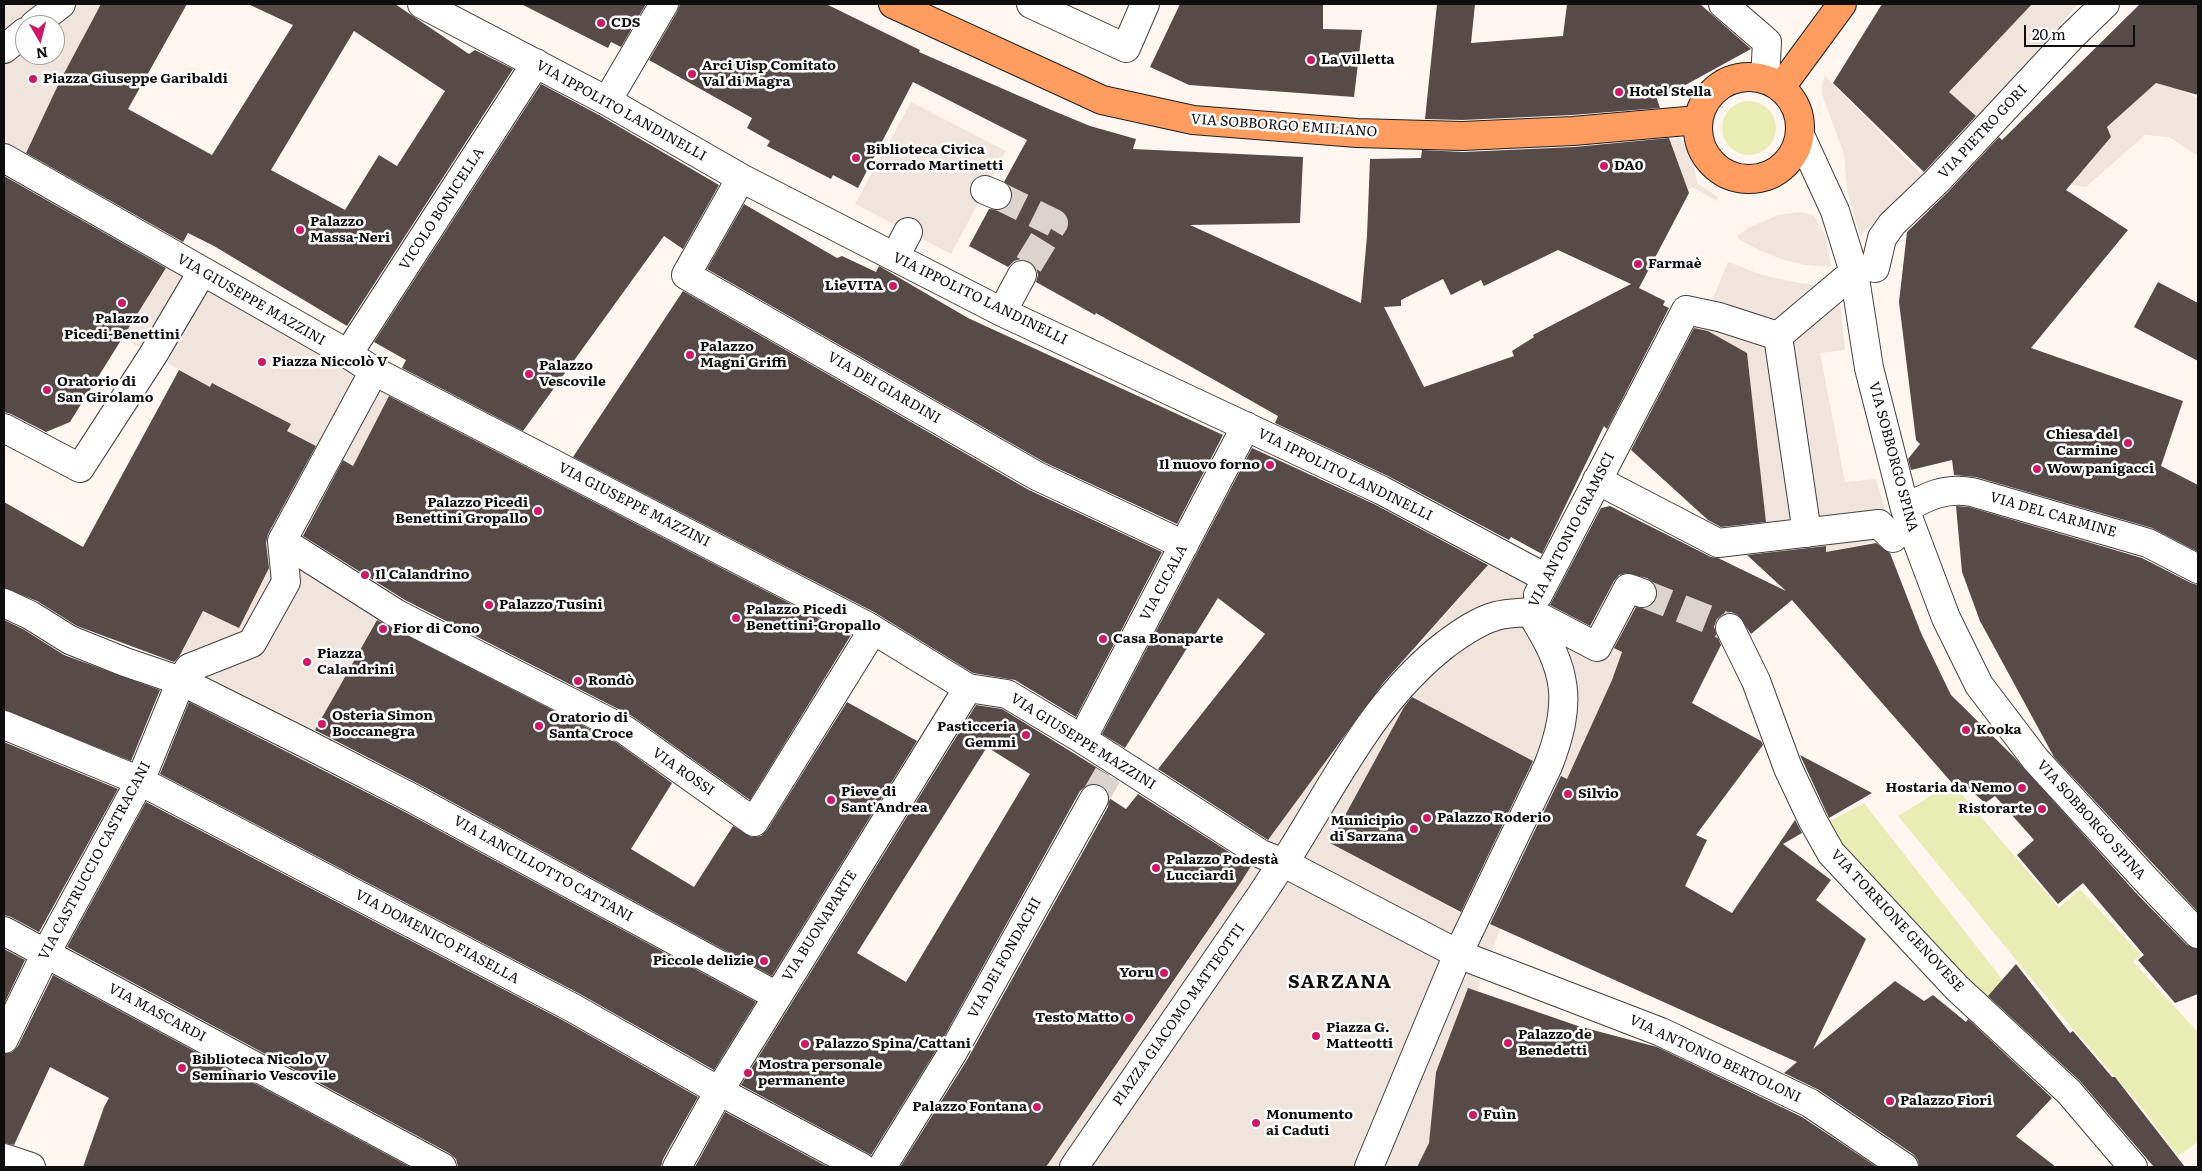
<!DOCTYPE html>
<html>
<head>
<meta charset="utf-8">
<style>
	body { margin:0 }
	#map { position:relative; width:2202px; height:1171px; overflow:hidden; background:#fff6ef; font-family:Literata,serif }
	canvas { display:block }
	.frame { position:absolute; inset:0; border:5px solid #0e0e0e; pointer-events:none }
	.north { position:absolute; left:15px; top:15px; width:50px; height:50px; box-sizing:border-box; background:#fff; border:1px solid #9f9f9f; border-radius:50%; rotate:172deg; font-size:14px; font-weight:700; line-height:20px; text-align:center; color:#0e0e0e }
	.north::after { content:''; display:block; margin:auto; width:18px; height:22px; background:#ca1a64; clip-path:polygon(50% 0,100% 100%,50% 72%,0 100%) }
	.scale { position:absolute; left:2024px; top:25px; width:111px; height:22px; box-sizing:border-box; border:2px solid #0e0e0e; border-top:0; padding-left:6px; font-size:15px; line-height:18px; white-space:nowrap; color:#0e0e0e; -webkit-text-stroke:4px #fff; paint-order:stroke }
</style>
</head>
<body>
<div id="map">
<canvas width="2202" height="1171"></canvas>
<div class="frame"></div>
<div class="north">N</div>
<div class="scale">20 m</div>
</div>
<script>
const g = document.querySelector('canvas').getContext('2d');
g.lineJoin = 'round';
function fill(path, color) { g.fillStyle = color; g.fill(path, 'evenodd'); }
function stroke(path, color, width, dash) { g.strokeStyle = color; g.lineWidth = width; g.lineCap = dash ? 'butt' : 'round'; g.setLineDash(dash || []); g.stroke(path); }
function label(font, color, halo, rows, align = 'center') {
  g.font = font + ' Literata,serif'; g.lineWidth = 5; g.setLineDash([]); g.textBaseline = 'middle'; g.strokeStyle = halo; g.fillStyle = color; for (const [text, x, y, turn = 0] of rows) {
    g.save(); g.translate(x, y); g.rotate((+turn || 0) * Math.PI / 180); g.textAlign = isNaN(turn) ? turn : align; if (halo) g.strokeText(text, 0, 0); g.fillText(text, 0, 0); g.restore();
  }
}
fill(new Path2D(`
	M1722 128a27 27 0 1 1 54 0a27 27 0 1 1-54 0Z
	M1952,783L2059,908L2080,889L2140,954L2133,962L2198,1032V1142L2178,1156L2143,1109L2067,1022L1898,816Z
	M1864,803L2053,1044L2046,1052C1991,1004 1940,953 1891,899C1868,874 1845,851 1828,822Z`), '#e7edb5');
fill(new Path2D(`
	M4,4H104L50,103L12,180L4,176ZM25,25H55V55H25Z
	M2016,4H2078L2053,33L2056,37L1980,120L1934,79L2025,10Z
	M1825,76L1922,175L1860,236L1847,189L1844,154L1822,95V84Z
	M2156,83L2180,90L2198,98V156L2169,137L2145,135L2086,187L2065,184L2111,137L2107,127Z
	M911,102L1006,151L951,254L855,204Z
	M1679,138L1689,147L1693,159L1697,183L1718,197L1717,201L1694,188H1690L1688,192L1669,140Z
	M1801,212L1814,216L1826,237L1831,267L1805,265L1781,259L1755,248L1740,240L1737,236L1748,228L1778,215Z
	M1728,262L1760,274L1794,282L1818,286H1838L1845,350L1820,353L1845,482L1876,479L1893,538L1826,552L1825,542L1766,525L1747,353L1701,327Z
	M170,263L395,383L355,466L287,431L291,424L215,384L210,387L123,338Z
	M267,527L387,601L305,748L170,687L177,662L203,611L239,628L259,587Z
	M1488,565L1552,597L1546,611L1591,635L1642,593L1612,680L1500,929L1477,991L1468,988L1436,1072L1429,1143L1417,1167H1046L1187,963L1265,842L1383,686ZM1415,699L1533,761L1523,781L1528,784L1460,912L1331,843L1400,713L1405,715Z`), '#f0e4dd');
fill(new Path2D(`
	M101,4H187L128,109L212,155L293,25L248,4H395L469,54L475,50L513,69L347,326L214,246L188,233L183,242L26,153L60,81ZM354,31L445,91L397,166L379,155L345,210L271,170Z
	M521,4H646L621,47L611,42L608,48Z
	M680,4H826L920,50L919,52L1049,109L1090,126L1136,139L1133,149L1303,157L1300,223L1190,225L1361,303L1367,236L1370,159L1421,158L1422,150L1463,152L1574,147L1669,138L1689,193L1639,288L1665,301L1663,305L1669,308L1607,429L1604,426L1542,554L1511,537L1509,540L1388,476L1275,423L1278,416L1096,313L1095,315L1036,282L1038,275L1036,267L1029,261L1021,259L1014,261L1008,267L969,246L989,209L999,210L1007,207L1011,201L1012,193L1010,186L1004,182L1027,140L913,82L858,188L833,175L831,179L767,146L770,141L747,128L752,118L649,60L677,12ZM1558,250L1631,284L1533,335L1534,337L1512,351L1514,356L1424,387L1384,307L1401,306V300L1443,279L1451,295L1481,280L1484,286Z
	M1180,4H1323V29L1362,30L1354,97L1189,85L1150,67Z
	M1437,4H1475L1471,43L1563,36L1567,4H1700L1751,49L1680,88L1656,96L1660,108L1572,115L1462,120L1425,119Z
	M1882,4H2032L1949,92L1976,116L1924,172L1833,83Z
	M2140,4H2198V95L2156,83L2107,127L2111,137L2066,190L2128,230L2031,348L2183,401L2161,466L2198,485V552L2152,528L1976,477L1954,475L1952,460L1911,470L1908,459L1920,444L1916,440L1899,302L1907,232L1948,192L1999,137L2002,140Z
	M541,84L599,115L719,185L683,249L664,236L523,431L402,368L406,360L374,342Z
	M4,176L166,268L70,422L46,432L11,414L4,412Z
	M744,204L837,258L842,256L876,272L879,266L968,318L1223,435L1177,524L1044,462L707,269Z
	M2158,282L2198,303V361L2134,327Z
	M683,291L1029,490L1162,552L1076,717L1015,680L973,673L874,612L573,457Z
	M1694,328L1708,331L1747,353L1766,522L1721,527L1708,520L1631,450Z
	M179,370L210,387L212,383L291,424L287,431L316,446L268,534L266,543L269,568L239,628L203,611L179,657L174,662L77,626L37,601L4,588V502L83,547Z
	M389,396L851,635L750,800L632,716L405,600L303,536L343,460L353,466Z
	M1252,448L1374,504L1488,565L1384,682L1268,840L1158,769L1265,634L1218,598L1125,748L1102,734Z
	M1610,506L1711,557L1718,558L1786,591L1747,555L1826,546V552L1876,543L1890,553L1921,633L1951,695L2014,757L2136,893L2187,945L2198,949V994L2175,1003L2138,960L2144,955L2083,883L2058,904L2017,855L2034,840L1995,796L1985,803L1958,779L1952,783L1792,600L1751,634L1738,615L1731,612L1723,614L1717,619L1714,627L1721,645L1692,703L1761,741L1763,745L1696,835L1707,840L1685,886L1732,913L1795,820L1802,833L1783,844L1831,880L1816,900L1866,939L1813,1049L1895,981L1924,1001L1933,995L1966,1022L1968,1019L2052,1098L2016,1136L2056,1167H1919L1918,1160L1913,1154L1819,1090L1784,1073L1797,1062L1490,924L1561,776L1567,779L1612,680L1622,652L1614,648L1636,607L1645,608L1652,605L1657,598V590L1654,583L1647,578L1626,573L1619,575L1614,581L1590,626L1550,605L1601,508Z
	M1956,506L1969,507L2142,558L2191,583L2198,585V912L2054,757L1980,621L1962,572Z
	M4,620L23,629L64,655L160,690L131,761L4,710Z
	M377,620L617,743L672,783L631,849L694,887L733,826L752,837L761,836L767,830L847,702L917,741L772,976L419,784L315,730Z
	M1412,697L1533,761L1461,912L1330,843L1404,707Z
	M189,702L405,812L756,1002L714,1070L580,994L160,774Z
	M976,705L1002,709L1109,775L1102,786L1093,783L1086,786L1080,791L940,1044L871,1155L741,1085ZM987,747L1030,774L906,982L857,953Z
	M4,742L118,789L39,932L11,917L4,915Z
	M1800,755L1872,793L1829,818Z
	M1138,794L1251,866L1241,882L1046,1167H900L967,1060L1108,807L1109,798L1126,809Z
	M146,802L566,1022L698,1097L663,1159L661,1167H458L456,1159L449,1153L67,947Z
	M4,949L25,960L4,1004Z
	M2016,964L2070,1033L2073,1031L2112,1077H2115L2185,1167H2154L2080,1081L1988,996Z
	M53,975L410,1167H83L104,1107L109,1098L50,1067L14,1145L4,1143V1054L12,1052L18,1046Z
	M1468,988L1578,1026L1657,1047L1802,1117L1877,1167H1417L1429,1143L1436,1072Z
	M725,1112L828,1167H695Z`), '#584a49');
stroke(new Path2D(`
	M997,195L1054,223L1022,275
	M1642,593L1730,628
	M1094,799L1110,771`), '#dbd3cd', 28, [28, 14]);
const minor = new Path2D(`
	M422,4L607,101L741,178L1002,312L1381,490L1546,578
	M1031,4L1126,48L1145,4
	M1723,4L1767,42L1765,79
	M34,25L61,4
	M4,49L25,32
	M607,101L664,4
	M1800,135L1835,211L1854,272L1869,368L1905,509L1946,618L1979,685L2036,760L2148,882L2198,934
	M4,158L348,354L374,371L867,626L968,688L1007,694L1082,739L1261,854L1284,863L1458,954L1661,1032L1810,1103L1904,1167
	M741,178L686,275L1037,476L1184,545
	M985,190L997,195
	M895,257L908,232
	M1875,268L1882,238L1892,224L1937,181L2072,36L2105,4
	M1002,312L1022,275
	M1778,336L1854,272
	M348,354L536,63
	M4,428L80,468L153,355L202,272
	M1597,480L1718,543L1879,524L1893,538
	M1905,509C1927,496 1946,487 1972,492L2148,543L2198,569
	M282,541L397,614L625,730L754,822L873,630
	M1538,595L1686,310L1719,317L1778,336L1807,533
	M4,603L30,615L70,640L125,662L181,681L307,744L412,798L777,996
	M1532,613L1597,647L1628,588L1642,593
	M1730,628L1756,681L1788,768L1813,821L1831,853L1957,988L2069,1092L2133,1167
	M4,725L140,781L573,1008L719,1091L861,1167
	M1082,739L1246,426
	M4,931L442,1167
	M4,1039L46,953L140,781L181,681L189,668L252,643L286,582L282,541L374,371
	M4,1158L31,1167
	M677,1167L719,1091L968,688
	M882,1167L953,1052L1094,799
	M1074,1167L1262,894L1277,871L1284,863C1333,787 1372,701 1446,644C1461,633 1478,621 1496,616C1507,613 1519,613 1530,612
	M1369,1167L1458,954L1548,766C1573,702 1568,670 1530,612`);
const major = new Path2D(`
	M893,4L1102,100L1193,120L1357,133L1462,136L1573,131L1698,120
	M1698 128a51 51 0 1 1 102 0a51 51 0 1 1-102 0Z
	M1781,87L1842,4`);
stroke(minor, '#414141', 30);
stroke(major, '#1f1f1f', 30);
stroke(minor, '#fff', 28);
stroke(major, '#ff9c5f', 28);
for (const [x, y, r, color] of [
	[601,23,5,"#ca1a64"],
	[1311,60,5,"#ca1a64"],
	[692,74,5,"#ca1a64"],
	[33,79,5,"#ca1a64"],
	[1619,92,5,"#ca1a64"],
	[856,158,5,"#ca1a64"],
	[1604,166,5,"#ca1a64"],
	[300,230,5,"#ca1a64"],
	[1638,264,5,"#ca1a64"],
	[893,286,5,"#ca1a64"],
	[122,303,5,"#ca1a64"],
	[690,355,5,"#ca1a64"],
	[262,362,5,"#ca1a64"],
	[529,374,5,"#ca1a64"],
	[47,390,5,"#ca1a64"],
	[2128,443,5,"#ca1a64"],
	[1270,465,5,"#ca1a64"],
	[2037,469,5,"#ca1a64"],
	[538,511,5,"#ca1a64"],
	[365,575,5,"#ca1a64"],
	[489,605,5,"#ca1a64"],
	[736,618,5,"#ca1a64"],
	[383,629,5,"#ca1a64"],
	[1103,639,5,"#ca1a64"],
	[307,662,5,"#ca1a64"],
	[578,681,5,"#ca1a64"],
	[322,724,5,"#ca1a64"],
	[539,726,5,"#ca1a64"],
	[1966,730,5,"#ca1a64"],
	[1026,735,5,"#ca1a64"],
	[2022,788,5,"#ca1a64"],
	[1568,794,5,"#ca1a64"],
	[831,800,5,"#ca1a64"],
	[2042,809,5,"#ca1a64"],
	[1427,818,5,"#ca1a64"],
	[1414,829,5,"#ca1a64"],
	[1156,868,5,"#ca1a64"],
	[764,961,5,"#ca1a64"],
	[1164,973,5,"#ca1a64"],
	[1129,1018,5,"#ca1a64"],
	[1316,1036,5,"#ca1a64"],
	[1508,1043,5,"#ca1a64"],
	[805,1044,5,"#ca1a64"],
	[182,1068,5,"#ca1a64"],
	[748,1073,5,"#ca1a64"],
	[1890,1101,5,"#ca1a64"],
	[1037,1107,5,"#ca1a64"],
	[1473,1115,5,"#ca1a64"],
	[1256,1123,5,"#ca1a64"]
]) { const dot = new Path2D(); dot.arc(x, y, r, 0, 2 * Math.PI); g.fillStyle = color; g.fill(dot); stroke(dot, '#fff', 2); }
label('bold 14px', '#0e0e0e', '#fff', [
	["CDS",611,23],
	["La Villetta",1321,60],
	["Arci Uisp Comitato",702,66],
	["Val di Magra",702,82],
	["Piazza Giuseppe Garibaldi",43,79],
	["Hotel Stella",1629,92],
	["Biblioteca Civica",866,150],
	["Corrado Martinetti",866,166],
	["DA0",1614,166],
	["Palazzo",310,222],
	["Massa-Neri",310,238],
	["Farmaè",1648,264],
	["LieVITA",883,286,"right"],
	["Palazzo",122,319,"center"],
	["Picedi-Benettini",122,335,"center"],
	["Palazzo",700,347],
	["Magni Griffi",700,363],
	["Piazza Niccolò V",272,362],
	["Palazzo",539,366],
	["Vescovile",539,382],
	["Oratorio di",57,382],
	["San Girolamo",57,398],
	["Chiesa del",2118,435,"right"],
	["Carmine",2118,451,"right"],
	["Il nuovo forno",1260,465,"right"],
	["Wow panigacci",2047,469],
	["Palazzo Picedi",528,503,"right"],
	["Benettini Gropallo",528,519,"right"],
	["Il Calandrino",375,575],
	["Palazzo Tusini",499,605],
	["Palazzo Picedi",746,610],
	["Benettini-Gropallo",746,626],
	["Fior di Cono",393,629],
	["Casa Bonaparte",1113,639],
	["Piazza",317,654],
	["Calandrini",317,670],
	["Rondò",588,681],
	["Osteria Simon",332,716],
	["Boccanegra",332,732],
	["Oratorio di",549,718],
	["Santa Croce",549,734],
	["Pasticceria",1016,727,"right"],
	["Gemmi",1016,743,"right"],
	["Kooka",1976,730],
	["Hostaria da Nemo",2012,788,"right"],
	["Pieve di",841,792],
	["Sant'Andrea",841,808],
	["Silvio",1578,794],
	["Ristorarte",2032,809,"right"],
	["Palazzo Roderio",1437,818],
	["Municipio",1404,821,"right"],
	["di Sarzana",1404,837,"right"],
	["Palazzo Podestà",1166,860],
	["Lucciardi",1166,876],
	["Piccole delizie",754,961,"right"],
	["Yoru",1154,973,"right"],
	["Testo Matto",1119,1018,"right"],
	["Piazza G.",1326,1028],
	["Matteotti",1326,1044],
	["Palazzo de",1518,1035],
	["Benedetti",1518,1051],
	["Palazzo Spina/Cattani",815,1044],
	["Biblioteca Nicolo V",192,1060],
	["Seminario Vescovile",192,1076],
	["Mostra personale",758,1065],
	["permanente",758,1081],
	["Palazzo Fiori",1900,1101],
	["Palazzo Fontana",1027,1107,"right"],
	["Monumento",1266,1115],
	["ai Caduti",1266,1131],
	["Fuìn",1483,1115]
], 'left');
label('14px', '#0e0e0e', '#fff', [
	["VIA IPPOLITO LANDINELLI",621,111,29],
	["VIA SOBBORGO EMILIANO",1284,126,4],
	["VIA PIETRO GORI",1983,132,-47],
	["VICOLO BONICELLA",442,209,-57],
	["VIA IPPOLITO LANDINELLI",980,299,26],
	["VIA GIUSEPPE MAZZINI",251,300,30],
	["VIA DEI GIARDINI",884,388,30],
	["VIA SOBBORGO SPINA",1893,457,75],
	["VIA IPPOLITO LANDINELLI",1345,475,26],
	["VIA GIUSEPPE MAZZINI",634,505,27],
	["VIA DEL CARMINE",2053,515,16],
	["VIA ANTONIO GRAMSCI",1572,530,-63],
	["VIA CICALA",1164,583,-62],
	["VIA GIUSEPPE MAZZINI",1083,742,32],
	["VIA ROSSI",683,772,35],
	["VIA SOBBORGO SPINA",2091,820,48],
	["VIA CASTRUCCIO CASTRACANI",95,861,-62],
	["VIA LANCILLOTTO CATTANI",543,869,29],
	["VIA TORRIONE GENOVESE",1897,921,47],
	["VIA BUONAPARTE",820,926,-58],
	["VIA DOMENICO FIASELLA",437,937,28],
	["VIA DEI FONDACHI",1005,958,-61],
	["VIA MASCARDI",157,1013,28],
	["PIAZZA GIACOMO MATTEOTTI",1179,1015,-55],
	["VIA ANTONIO BERTOLONI",1715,1059,25]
]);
g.letterSpacing = '1px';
label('bold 19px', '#0e0e0e', '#fff', [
	["SARZANA",1340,982]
]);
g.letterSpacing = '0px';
</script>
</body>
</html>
